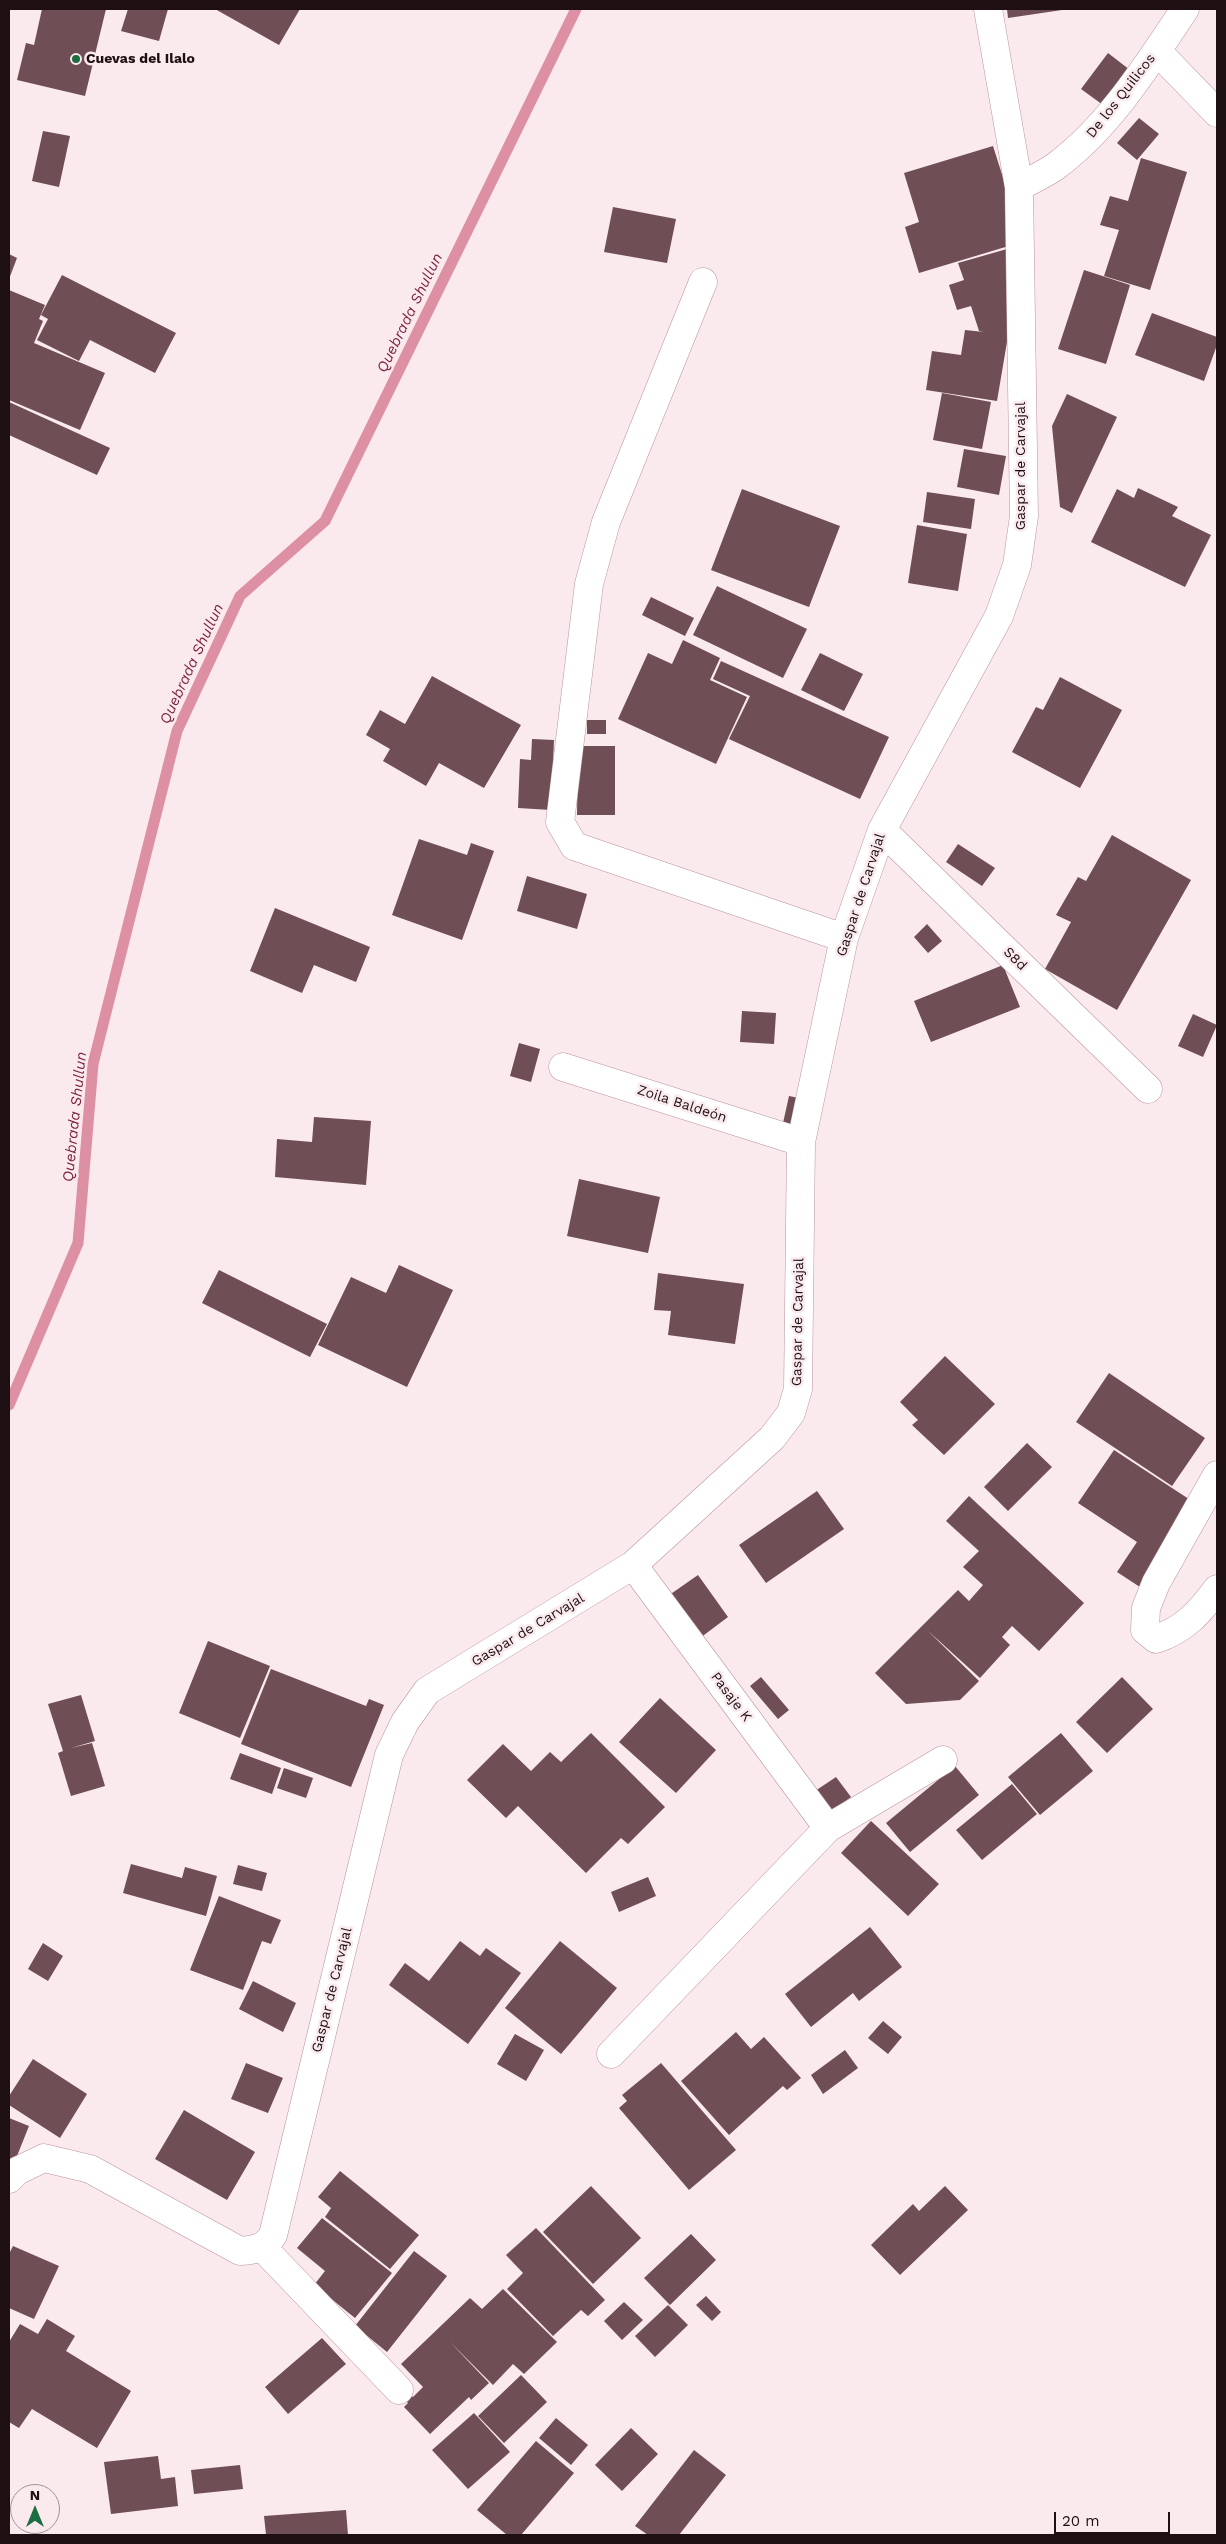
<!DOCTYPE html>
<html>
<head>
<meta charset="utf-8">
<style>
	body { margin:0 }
	#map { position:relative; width:1226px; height:2544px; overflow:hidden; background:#fae9ed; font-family:"Work Sans",sans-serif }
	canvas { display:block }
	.frame { position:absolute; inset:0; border:10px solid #1d0f12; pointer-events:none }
	.north { position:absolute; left:10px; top:2484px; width:50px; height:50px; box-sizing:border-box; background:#fae9ed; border:1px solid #a29295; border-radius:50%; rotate:0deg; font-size:14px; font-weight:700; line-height:20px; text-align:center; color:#1d0f12 }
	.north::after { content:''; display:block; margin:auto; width:18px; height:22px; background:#1b6e40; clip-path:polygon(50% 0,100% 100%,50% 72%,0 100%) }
	.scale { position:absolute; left:1054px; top:2512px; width:116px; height:22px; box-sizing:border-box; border:2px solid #1d0f12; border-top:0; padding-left:6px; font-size:15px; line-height:18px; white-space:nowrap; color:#1d0f12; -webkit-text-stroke:4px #fae9ed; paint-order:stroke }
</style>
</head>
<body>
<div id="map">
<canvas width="1226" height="2544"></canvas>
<div class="frame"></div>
<div class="north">N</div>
<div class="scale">20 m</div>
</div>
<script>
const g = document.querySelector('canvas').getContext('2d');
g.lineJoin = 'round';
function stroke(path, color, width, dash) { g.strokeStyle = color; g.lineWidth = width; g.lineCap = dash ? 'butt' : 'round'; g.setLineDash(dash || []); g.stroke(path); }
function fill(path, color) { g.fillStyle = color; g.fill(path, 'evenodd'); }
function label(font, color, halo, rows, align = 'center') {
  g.font = font + ' "Work Sans",sans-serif'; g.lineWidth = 5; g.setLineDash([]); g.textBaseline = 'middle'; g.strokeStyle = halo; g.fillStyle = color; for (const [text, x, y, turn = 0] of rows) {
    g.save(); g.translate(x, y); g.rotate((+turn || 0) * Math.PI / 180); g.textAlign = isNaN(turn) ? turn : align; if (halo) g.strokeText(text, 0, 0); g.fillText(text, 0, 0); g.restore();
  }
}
stroke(new Path2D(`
	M9,1405L78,1243L93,1064L177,731L240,596L325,521L576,9`), '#dd90a3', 11);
fill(new Path2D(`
	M42,9H106L85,96L17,80L26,43L34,45Z
	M128,9H168L159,41L121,31Z
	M215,9H300L279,45Z
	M1007,9H1061L1062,10L1008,18Z
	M1108,53L1130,70L1103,105L1081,89Z
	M1139,118L1159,134L1137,160L1117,143Z
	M43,131L70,136L59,187L32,181Z
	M993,146L1012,206V245L919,273L905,227L919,222L904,173Z
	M1141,158L1187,172L1150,290L1104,276L1119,230L1100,225L1110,196L1128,201Z
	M613,207L676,219L667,263L604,252Z
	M1014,247L1008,336L997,401L926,390L932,351L961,355L965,330L984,332L979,331L971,306L957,310L949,285L964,280L958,263Z
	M9,254L17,258L9,279Z
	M1084,270L1130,285L1106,364L1058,349Z
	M62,275L176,333L155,373L90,340L79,361L37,340L48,319L41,315Z
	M9,290L45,305L39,319L43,321L34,343L105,373L80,430L9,400Z
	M1152,313L1217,337V345L1204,381L1135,355Z
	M942,393L991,402L982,449L933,440Z
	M1067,394L1117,417L1072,513L1060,507L1052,426Z
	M9,402L110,448L97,475L9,435Z
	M964,449L1006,456L999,495L957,487Z
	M1138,488L1178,507L1172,516L1211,535L1185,587L1091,542L1117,489L1134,498Z
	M742,489L840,526L809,607L711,570Z
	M927,492L975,499L971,529L923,522Z
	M917,525L967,534L958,591L908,583Z
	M717,586L807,629L783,678L693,635Z
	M651,597L694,618L685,636L642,615Z
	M683,640L720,658L710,680L747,697L716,764L618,719L648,653L672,664Z
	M820,653L863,674L844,711L801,690Z
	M721,661L889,737L860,799L729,739L750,696L713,679Z
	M432,676L521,725L484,788L439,763L426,786L383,761L390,749L366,735L380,710L405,724Z
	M1060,677L1122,710L1080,788L1012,752L1036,707L1043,710Z
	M587,720H606V734H587Z
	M532,739L554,740L551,810L518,808L520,759L531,760Z
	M578,746H615V815H577Z
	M1112,835L1191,880L1117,1010L1045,969L1071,922L1056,915L1078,877L1086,881Z
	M419,839L467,855L471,843L494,851L462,940L392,915Z
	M958,844L995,868L982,886L946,862Z
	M527,876L587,894L577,929L517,911Z
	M275,908L370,947L356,982L314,965L302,993L250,971Z
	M927,924L942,941L928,953L914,937Z
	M1003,965L1020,1007L931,1042L914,1001Z
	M742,1011L776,1013L774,1044L740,1042Z
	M1193,1014L1217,1025L1203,1057L1178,1046Z
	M519,1043L540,1049L531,1082L510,1076Z
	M789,1096L804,1099L798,1127L783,1123Z
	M314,1117L371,1121L366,1185L275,1177L277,1139L312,1142Z
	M579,1179L660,1197L648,1253L567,1236Z
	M399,1265L453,1290L407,1387L318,1345L351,1277L386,1293Z
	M219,1270L327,1324L310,1357L202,1303Z
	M658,1273L744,1284L735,1344L668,1335L671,1311L654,1310Z
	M945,1356L995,1404L944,1455L912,1425L918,1420L900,1402Z
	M1109,1373L1205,1438L1172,1486L1076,1422Z
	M1027,1443L1052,1467L1008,1511L984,1487Z
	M1114,1450L1198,1505L1146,1591L1117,1572L1137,1542L1078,1503Z
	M817,1491L844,1529L766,1583L739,1545Z
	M969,1496L1084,1603L1039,1651L1012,1626L1002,1637L1010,1645L980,1678L927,1630L979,1681L960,1700L906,1704L875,1673L958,1590L969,1601L983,1585L963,1567L979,1551L946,1521Z
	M698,1575L728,1617L696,1641L665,1598Z
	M208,1641L270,1666L240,1738L179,1713Z
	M271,1669L366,1706L369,1699L384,1705L351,1787L241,1744Z
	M761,1677L789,1710L778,1719L750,1686Z
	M1122,1677L1153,1709L1107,1753L1076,1722Z
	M81,1695L95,1741L71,1748L92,1743L105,1786L71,1796L58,1753L63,1751L48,1704Z
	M660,1698L716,1750L676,1793L619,1742Z
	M591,1733L665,1807L628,1844L621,1838L586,1873L518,1806L506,1818L467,1780L503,1744L531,1771L550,1752L561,1762Z
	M1061,1733L1093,1771L1040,1815L1008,1777Z
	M240,1753L281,1768L272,1794L230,1779Z
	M955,1766L979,1795L910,1852L886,1823Z
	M284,1768L313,1778L306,1798L277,1788Z
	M836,1777L851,1797L831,1812L815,1791Z
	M1012,1784L1037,1814L982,1860L956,1830Z
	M871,1821L939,1884L908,1916L841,1853Z
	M131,1864L182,1878L185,1867L217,1876L206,1916L123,1893Z
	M238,1865L267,1873L262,1891L233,1884Z
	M648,1877L656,1896L619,1912L611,1892Z
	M219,1896L281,1920L271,1944L262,1941L243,1990L190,1970Z
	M870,1927L902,1967L859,2001L853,1993L811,2027L785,1994Z
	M460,1941L480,1956L486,1948L521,1973L468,2044L389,1985L405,1963L429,1981Z
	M560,1941L617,1988L561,2054L505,2008Z
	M43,1943L63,1956L48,1981L28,1969Z
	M253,1981L296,2003L283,2032L239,2009Z
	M883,2021L902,2037L888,2054L868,2038Z
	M736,2032L751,2049L764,2037L801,2078L787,2090L783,2086L729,2135L681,2081Z
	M515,2034L544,2050L526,2081L497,2064Z
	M845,2050L858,2068L823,2094L811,2075Z
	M33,2059L87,2094L60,2138L9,2105V2096Z
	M246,2063L283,2078L268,2113L231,2099Z
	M661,2063L736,2150L689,2190L619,2108L627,2101L622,2095Z
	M184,2110L255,2152L227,2200L155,2159Z
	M9,2118L29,2126L9,2176Z
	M340,2171L419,2235L390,2269L325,2217L331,2208L318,2197Z
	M591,2186L641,2238L593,2284L543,2232Z
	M945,2186L968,2210L900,2275L871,2245L913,2204L919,2211Z
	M322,2218L392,2273L355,2318L314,2285L325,2271L297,2248Z
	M536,2228L605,2300L588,2316L581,2310L553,2336L507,2289L523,2273L506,2255Z
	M691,2234L716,2260L670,2305L644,2278Z
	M13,2246L59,2266L34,2319L9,2308V2254Z
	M414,2251L447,2276L387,2352L355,2326Z
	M503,2289L557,2342L524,2374L513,2364L493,2385L450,2342L489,2383L471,2400L469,2397L430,2434L404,2407L408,2403L400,2395L406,2390L413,2397L423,2387L401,2364L470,2298L482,2309Z
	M706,2296L721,2312L712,2321L696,2305Z
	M624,2302L643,2320L622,2340L604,2321Z
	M668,2305L688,2325L655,2357L635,2336Z
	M47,2319L75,2336L66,2351L131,2391L97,2448L32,2409L19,2428L9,2422V2342L20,2324L38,2334Z
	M322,2338L346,2364L288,2414L265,2387Z
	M521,2375L547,2402L504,2443L478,2416Z
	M474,2413L510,2452L468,2489L432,2450Z
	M556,2418L588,2445L571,2465L539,2438Z
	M631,2428L658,2454L622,2491L595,2465Z
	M536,2441L574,2473L521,2535H507L477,2510Z
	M694,2450L726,2475L679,2535H648L635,2526Z
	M158,2456L161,2479L175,2477L178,2506L111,2514L104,2462Z
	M240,2465L243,2489L194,2494L191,2470Z
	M346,2510L348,2535H266L264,2516Z`), '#6f4e55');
const minor = new Path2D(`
	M1157,51L1217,113
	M1019,187C1031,180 1045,174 1056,166C1110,126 1148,64 1185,9
	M703,282L606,522L589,584L560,822L574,846L844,938
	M882,830L1148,1089
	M563,1067L801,1142
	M1217,1475L1156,1583L1146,1608L1145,1630L1156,1639C1184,1630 1200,1612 1217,1589
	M633,1565L828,1828
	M611,2054L828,1828L943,1760
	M9,2179L17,2171L44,2158L90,2169L240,2251C255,2250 265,2248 273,2235L389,1755L405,1722L427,1691L633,1565L772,1438L791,1413L798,1389L801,1142L844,938L882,830L999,616L1017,565L1024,516L1019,187L988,9
	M262,2247L399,2390`);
stroke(minor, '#ba949c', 29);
stroke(minor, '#fff', 28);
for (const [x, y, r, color] of [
	[76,59,5,"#1b6e40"]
]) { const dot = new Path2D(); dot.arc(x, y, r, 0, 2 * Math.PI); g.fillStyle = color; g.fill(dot); stroke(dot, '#fae9ed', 2); }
label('bold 14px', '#1d0f12', '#fae9ed', [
	["Cuevas del Ilalo",86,59]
], 'left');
label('14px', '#1d0f12', '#fae9ed', [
	["De los Quilicos",1121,96,-52],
	["Gaspar de Carvajal",1021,466,-90],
	["Gaspar de Carvajal",861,895,-72],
	["S8d",1015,959,44],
	["Zoila Baldeón",682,1104,18],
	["Gaspar de Carvajal",798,1322,-89],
	["Gaspar de Carvajal",528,1630,-31],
	["Pasaje K",731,1697,53],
	["Gaspar de Carvajal",332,1990,-76]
]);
label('italic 15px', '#7d2442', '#fae9ed', [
	["Quebrada Shullun",410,313,-64],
	["Quebrada Shullun",192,664,-65],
	["Quebrada Shullun",75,1117,-84]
]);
</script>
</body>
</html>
